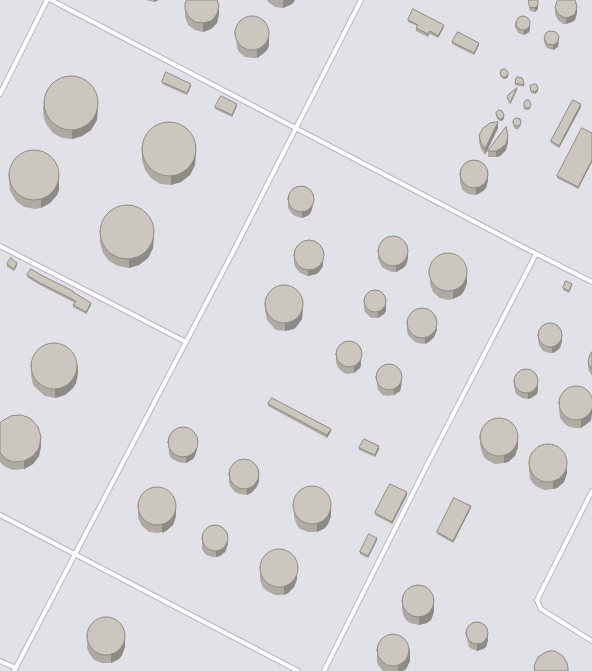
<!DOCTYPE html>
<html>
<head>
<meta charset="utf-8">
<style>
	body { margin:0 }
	canvas { display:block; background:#efe9e1 }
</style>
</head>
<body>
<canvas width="592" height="671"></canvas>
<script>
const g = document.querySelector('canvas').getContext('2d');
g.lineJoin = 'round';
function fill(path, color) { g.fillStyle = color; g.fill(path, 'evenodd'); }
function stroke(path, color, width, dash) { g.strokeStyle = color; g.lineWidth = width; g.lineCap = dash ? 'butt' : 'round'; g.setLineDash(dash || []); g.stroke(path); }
fill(new Path2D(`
	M0,0H592V671H0Z`), '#e3e1e8');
const service = new Path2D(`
	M51,0L521,246L592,282
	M0,94L47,0
	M0,246L186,342
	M592,491L537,600L541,609L592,641
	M0,515L298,671
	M0,661L16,668
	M14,671L234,250L361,0
	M324,671L427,465L536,254`);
stroke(service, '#b4b7c1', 6);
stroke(service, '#fff', 4);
fill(new Path2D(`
	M146,0H159L154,2Z
	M267,0H295L293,3L290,5L283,8L275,7L268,2Z
	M529,1L538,9L535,12L530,11L529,9Z
	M185,4L219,14L217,23L211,29L203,32L195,30L188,25L185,17Z
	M555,8L577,13L575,20L572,22L566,24H563L558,20L555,14Z
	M408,20L444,27L438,38L430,34L428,37L416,31V28L417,26L408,22Z
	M515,23L530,29L529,32L524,35L518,33L515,27Z
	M236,31L269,46L267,50L264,53L257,58H253L245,57L239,52L237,48L236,39Z
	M544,38L559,41L558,47L553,50L547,48L544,42Z
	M452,42L479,45L474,55L452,44Z
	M500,74L508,77L505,79H503L500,76Z
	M523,80L524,87L515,85V83Z
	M162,82L191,86L187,95L162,84Z
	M530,86L538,91L535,94L531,93Z
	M524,103L531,107L529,110H526L524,109Z
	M43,106L98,108L97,120L91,130L82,136L72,139L62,138L53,133L46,124L43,114Z
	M237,106L232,117L215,109V107Z
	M581,107L559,148L551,143V141Z
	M496,113L504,117L503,120L500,121L497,119Z
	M513,121L521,123L520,127L518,129H515L513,125Z
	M498,128L485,155L481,149L479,142V135Z
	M592,133V162L578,189L557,178V176Z
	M508,142L506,150L500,156L496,157H488V151Z
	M142,152L196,154L195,165L190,175L181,182L171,185L160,184L151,178L145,170L142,160Z
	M9,173L59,180V190L57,195L50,203L41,208L35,209L24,207L16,201L10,191L9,181Z
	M460,175L488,180L486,188L483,191L476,195L468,194L465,192L462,189L460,182Z
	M288,198L313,205L311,212L309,215L302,218L295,216L292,214L288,208Z
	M100,234L154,237L153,248L148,258L139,265L129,268L118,266L109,261L103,253L100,243Z
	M378,249L408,258L406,265L403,268L396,272H392L385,269L382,267L378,259Z
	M294,257L323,258V266L319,272L316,274L308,276L300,273L295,267L294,263Z
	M7,264L17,265L14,271L7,267Z
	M430,267L467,283L464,291L461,295L453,299L449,300L440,298L433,292L430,284Z
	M27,275L43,276L73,292L91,305L86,314L73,307V305L75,303L38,284L27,277Z
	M572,286L569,293L563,290V288Z
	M386,298V311L384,314L378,318H372L370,317L365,312L364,308V302Z
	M265,303L303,310L302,319L297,326L294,329L285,331L276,330L273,327L267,320L265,311Z
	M407,320L437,330L434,337L429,342L425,344L417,343L414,341L408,335L407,331Z
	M538,339L562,341L560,348L555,352L552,353H549L543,351L539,345Z
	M592,352V376L589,371L588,368V361Z
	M336,355L361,365L360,368L354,373L347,374L344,373L338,368L336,362Z
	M31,367L78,373L76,383L73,388L65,395L55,398L45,396L37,389L33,385L31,375Z
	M377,380L402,384L401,387L400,391L394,395L387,396L383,395L378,390L377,386Z
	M514,381L538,390L537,394L531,398L528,399L522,398L516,394L514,387Z
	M559,401L591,420L588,423L581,428H577L569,427L565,424L560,418L559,409Z
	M268,404L331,431L327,438L268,406Z
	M0,423L41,446L39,456L33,464L24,469L13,470L8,468L4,466L0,462Z
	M480,436L518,447L515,456L508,462L504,463L495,464L487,460L484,457L482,453L480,444Z
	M168,440L197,449L195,456L193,459L186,463L178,462L171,458L169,454Z
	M359,448L379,449L375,457L359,450Z
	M529,462L567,473L564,482L557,488L553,489L544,490L536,486L533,483L530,479L529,470Z
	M229,476L259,481L258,485L256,488L251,493L247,495L239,494L235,492L230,486L229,482Z
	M407,495L392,524L375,515V513Z
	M471,508L453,543L437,534V532Z
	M138,509L176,516L173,525L166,531L158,533L149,532L142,526L138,518Z
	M294,509L331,516L328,524L325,528L317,532H308L300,529L297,525L294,517Z
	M202,539L228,544L225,552L220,556L216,557H213L206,555L202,549Z
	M377,540L368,558L360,554V552Z
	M260,571L297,579L294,587L288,593L284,595H275L267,591L263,588L260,580Z
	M434,599V612L431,620L427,623L419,625L410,623L406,620L404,617L402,610V602Z
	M88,631L125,647L122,655L119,659L111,663H102L94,660L89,653L87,648Z
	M467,634L488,640L486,647L483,649L477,651L472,649L469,647L467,640Z
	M377,649L410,661L406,669L403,671H383L378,665L377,661Z`), '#afaba4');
fill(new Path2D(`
	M154,0H159L154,2Z
	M283,0H295L293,3L290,5L283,8Z
	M538,5V9L535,12V8Z
	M219,6V14L217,23L211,29L203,32V23Z
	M577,7V13L575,20L572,22L566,24V18Z
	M444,25V27L438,38V36Z
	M530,25V29L529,32L524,35V30Z
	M559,36L558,47L553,50V45Z
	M269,37V46L267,50L264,53L257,58V49Z
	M479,43V45L474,55V53Z
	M508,75V77L505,79V77Z
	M191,84V86L187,95V93Z
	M517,88V90L510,105V103Z
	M538,89V91L535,94V92Z
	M98,100L97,120L91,130L82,136L72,139V131Z
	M237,104V106L232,117V115Z
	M581,104V107L559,148V146Z
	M504,115V117L503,120L500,121V119Z
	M498,122V128L485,155V149Z
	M508,136V142L506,150L500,156L496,157V151Z
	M196,146L195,165L190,175L181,182L171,185V177Z
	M592,160V162L578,189V187Z
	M59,171V190L57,195L50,203L41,208V200Z
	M488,174V180L486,188L483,191L476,195V188Z
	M313,199V205L311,212L309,215L302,218V212Z
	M154,228L153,248L148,258L139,265L129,268V259Z
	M323,252V266L319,272L316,274L308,276V270Z
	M408,252V258L406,265L403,268L396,272V265Z
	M17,263V265L14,271V269Z
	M467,275V283L464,291L461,295L453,299V291Z
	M303,302L302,319L297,326L294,329L285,331V323Z
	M91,303V305L86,314V312Z
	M386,305V311L384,314L378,318V312Z
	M437,324V330L434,337L429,342L425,344V337Z
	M562,335V341L560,348L555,352L552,353V347Z
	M361,358V365L360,368L354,373V366Z
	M78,365V373L76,383L73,388L65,395L55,398V389Z
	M402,378L401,387L400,391L394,395V389Z
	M538,384V390L537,394L531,398L528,399V393Z
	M592,406V414L591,420L588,423L581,428V419Z
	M331,429V431L327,438V435Z
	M41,437V446L39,456L33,464L24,469V461Z
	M518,439V447L515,456L508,462L504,463V455Z
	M197,443V449L195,456L193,459L186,463V457Z
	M379,446V449L375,457V455Z
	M567,465V473L564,482L557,488L553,489V481Z
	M259,475V481L256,488L251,493L247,495V488Z
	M407,492V495L392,524V522Z
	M471,506V508L453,543V541Z
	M176,508V516L173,525L166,531L162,533V524Z
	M331,508V516L328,524L325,528L317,532V524Z
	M228,538V544L225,552L220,556L216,557V551Z
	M377,538V540L368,558V556Z
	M297,570V579L294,587L288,593L284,595V586Z
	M434,603V612L431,620L427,623L419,625V617Z
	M488,633V640L486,647L483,649L477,651V644Z
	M125,639V647L122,655L119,659L111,663V655Z
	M410,648V661L406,669L403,671H398V666Z`), '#8e8b86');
const building = new Path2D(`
	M187,0H217L219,6L217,14L214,18L211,21L203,23L195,22L188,16L185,9V4Z
	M529,0H538V5L535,8L530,7L529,5Z
	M558,0H575L577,7L575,14L572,16L566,18L563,17L558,14L555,8L557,1Z
	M413,9L444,25L438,36L430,31L428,34L416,28L418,25L408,20Z
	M516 23a7 7 0 1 1 14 0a7 7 0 1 1-14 0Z
	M235 33a17 17 0 1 1 34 0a17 17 0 1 1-34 0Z
	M550,31L556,32L559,36L558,42L553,45L547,44L544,38L546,33Z
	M458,32L479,43L474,53L452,42Z
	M505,69L508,72V75L505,77H503L500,74L501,70Z
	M166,72L191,84L187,93L162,82Z
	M44 103a27 27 0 1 1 54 0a27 27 0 1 1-54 0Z
	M518,77L522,78L523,80L524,85L515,83L516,78Z
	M535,84L537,85L538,89L535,92L531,91L530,86Z
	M517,88L510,103L507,97L508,95Z
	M221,96L237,104L232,115L215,107Z
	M526,100H529L531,105L529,108H526L524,107V103Z
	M573,100L581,104L559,146L551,141Z
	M499,110L502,111L504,115L503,118L500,119L497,117L496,113Z
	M513 122a4 4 0 1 1 8 0a4 4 0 1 1-8 0Z
	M142 149a27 27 0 1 1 54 0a27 27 0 1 1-54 0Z
	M498,122L485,149L481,143L479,135L483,128L490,123Z
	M506,127L508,136L506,144L500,149L496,151H488Z
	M582,128L592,133V160L578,187L557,176Z
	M9 175a25 25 0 1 1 50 0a25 25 0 1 1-50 0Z
	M460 174a14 14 0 1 1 28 0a14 14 0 1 1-28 0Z
	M288 199a13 13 0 1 1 26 0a13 13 0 1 1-26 0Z
	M100 232a27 27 0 1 1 54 0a27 27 0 1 1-54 0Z
	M378 251a15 15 0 1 1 30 0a15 15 0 1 1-30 0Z
	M294 255a15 15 0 1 1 30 0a15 15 0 1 1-30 0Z
	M429 272a19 19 0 1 1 38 0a19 19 0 1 1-38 0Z
	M11,258L17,263L14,269L7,264Z
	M31,269L43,276L73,291V292L91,303L86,312L73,305L76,301L38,282L27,275Z
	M566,281L572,284L569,291L563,288Z
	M265 304a19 19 0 1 1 38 0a19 19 0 1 1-38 0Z
	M364 301a11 11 0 1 1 22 0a11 11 0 1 1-22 0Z
	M407 323a15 15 0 1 1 30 0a15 15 0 1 1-30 0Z
	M538 335a12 12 0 1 1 24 0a12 12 0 1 1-24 0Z
	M336 354a13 13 0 1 1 26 0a13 13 0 1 1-26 0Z
	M31 366a23 23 0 1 1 46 0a23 23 0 1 1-46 0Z
	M592,352V369L589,365L588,361L590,355Z
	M376 377a13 13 0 1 1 26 0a13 13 0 1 1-26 0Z
	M514 381a12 12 0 1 1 24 0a12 12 0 1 1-24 0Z
	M559 403a17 17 0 1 1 34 0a17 17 0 1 1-34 0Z
	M272,398L331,429L327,435L268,404Z
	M21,415L27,417L31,419L38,427L41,437L39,448L33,456L24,461L13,462L8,460L4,457L0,453V423L2,421L11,416Z
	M480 437a19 19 0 1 1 38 0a19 19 0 1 1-38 0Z
	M168 442a15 15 0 1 1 30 0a15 15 0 1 1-30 0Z
	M364,439L379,446L375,455L359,448Z
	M529 463a19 19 0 1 1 38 0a19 19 0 1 1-38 0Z
	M229 474a15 15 0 1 1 30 0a15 15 0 1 1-30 0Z
	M390,484L407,492L392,522L375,513Z
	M293 505a19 19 0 1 1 38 0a19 19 0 1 1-38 0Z
	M138 506a19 19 0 1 1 38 0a19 19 0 1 1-38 0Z
	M454,498L471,506L453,541L437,532Z
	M202 538a13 13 0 1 1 26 0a13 13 0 1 1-26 0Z
	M369,534L377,538L368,556L360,552Z
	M260 568a19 19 0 1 1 38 0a19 19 0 1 1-38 0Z
	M402 601a16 16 0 1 1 32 0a16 16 0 1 1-32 0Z
	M87 636a19 19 0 1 1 38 0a19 19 0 1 1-38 0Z
	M466 633a11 11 0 1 1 22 0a11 11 0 1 1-22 0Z
	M377 650a16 16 0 1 1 32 0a16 16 0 1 1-32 0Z
	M550,651H555L563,656L567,663L568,668V671H535L534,666L538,657L546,652Z`);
fill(building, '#cbc7bf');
stroke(building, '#8e8b86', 1);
</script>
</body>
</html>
